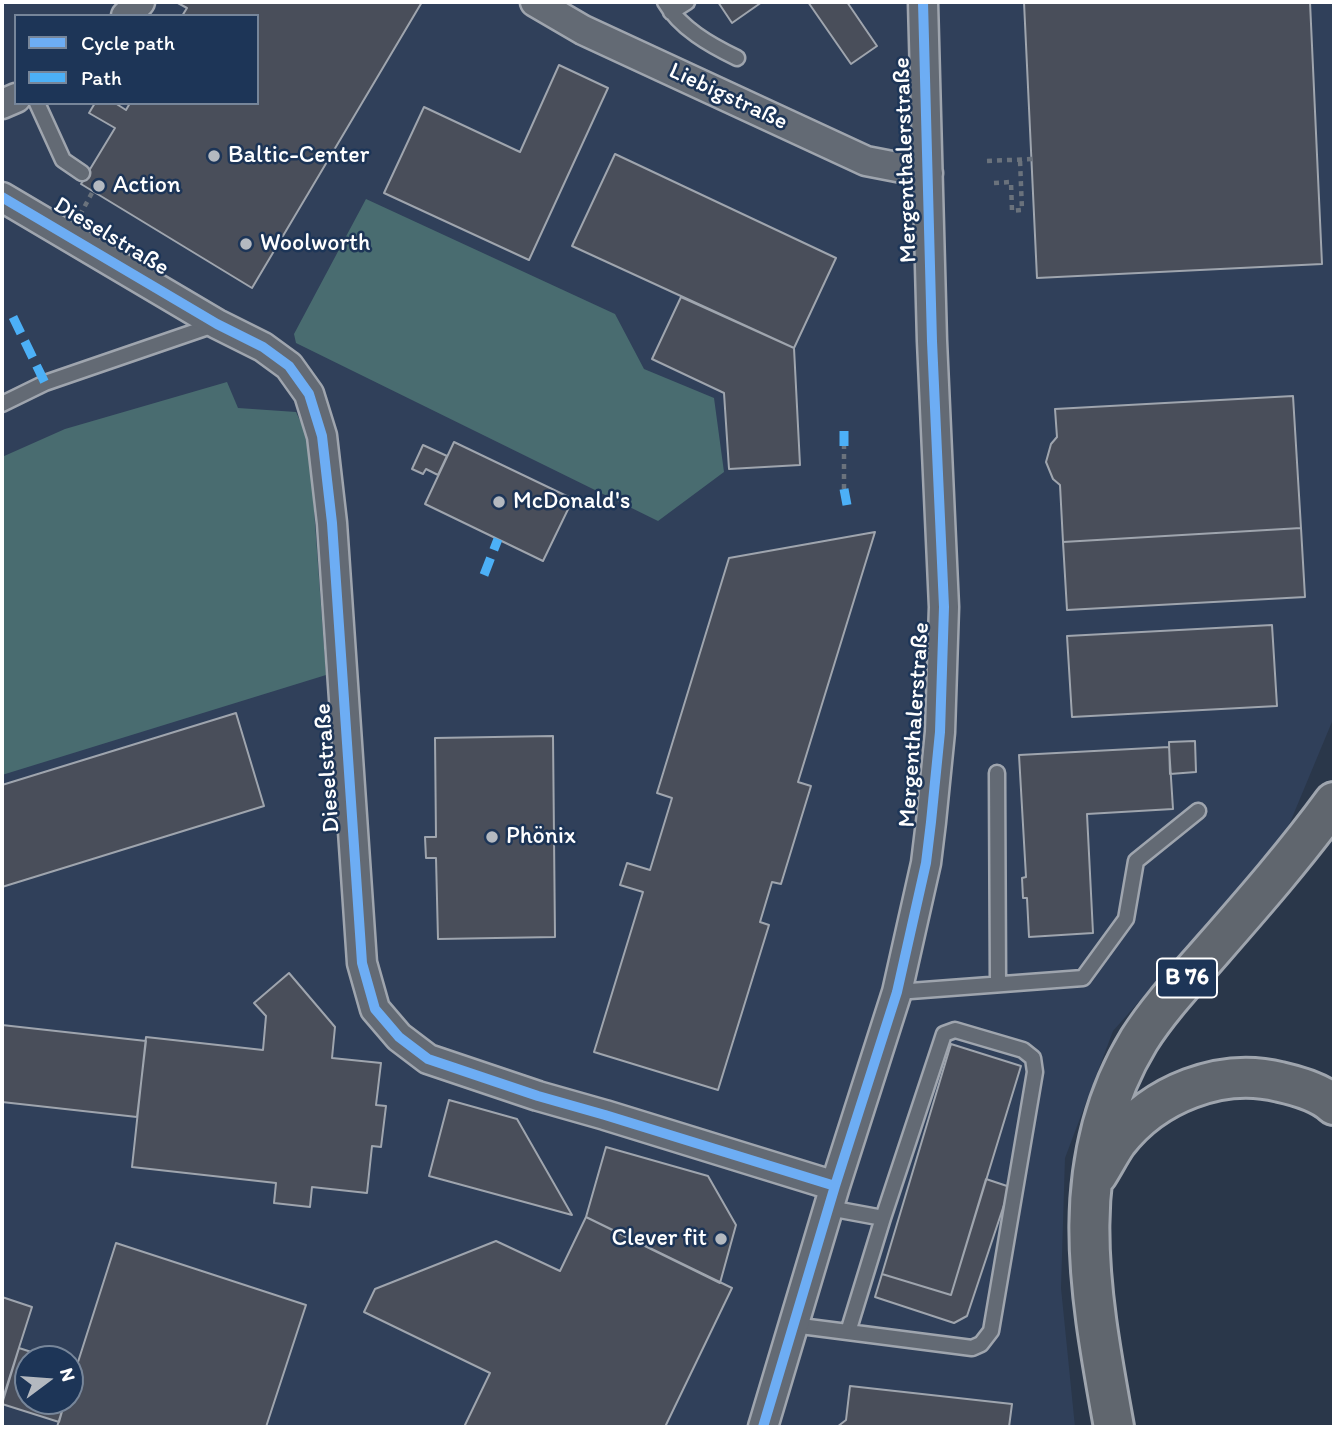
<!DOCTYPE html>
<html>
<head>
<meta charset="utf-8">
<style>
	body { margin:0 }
	#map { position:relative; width:1336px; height:1429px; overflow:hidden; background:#2a374a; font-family:Itim,sans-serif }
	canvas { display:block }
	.frame { position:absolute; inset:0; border:4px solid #fff; pointer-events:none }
	.legend { position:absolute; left:14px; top:14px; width:245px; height:91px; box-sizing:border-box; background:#1d3557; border:2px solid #77869a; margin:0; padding:9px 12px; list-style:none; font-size:21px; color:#fff }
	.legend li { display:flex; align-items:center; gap:14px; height:35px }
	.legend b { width:35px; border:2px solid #77869a }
	.north { position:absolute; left:14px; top:1345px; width:70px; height:70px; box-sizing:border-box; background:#1d3557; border:2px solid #77869a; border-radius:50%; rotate:74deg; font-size:19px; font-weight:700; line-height:28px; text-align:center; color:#fff }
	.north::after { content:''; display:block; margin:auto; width:24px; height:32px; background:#b4b9c0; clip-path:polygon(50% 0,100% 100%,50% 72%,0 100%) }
</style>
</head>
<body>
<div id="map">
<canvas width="1336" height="1429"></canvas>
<div class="frame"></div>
<ul class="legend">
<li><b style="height:9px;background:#6dadf4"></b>Cycle path</li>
<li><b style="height:9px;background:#4cb0f7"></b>Path</li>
</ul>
<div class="north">N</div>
</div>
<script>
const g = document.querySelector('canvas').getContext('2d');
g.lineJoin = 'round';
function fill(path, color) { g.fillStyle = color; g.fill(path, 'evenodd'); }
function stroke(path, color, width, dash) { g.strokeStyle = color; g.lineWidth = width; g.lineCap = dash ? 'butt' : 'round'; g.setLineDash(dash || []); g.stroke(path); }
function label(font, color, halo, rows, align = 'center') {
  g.font = font + ' Itim,sans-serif'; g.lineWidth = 5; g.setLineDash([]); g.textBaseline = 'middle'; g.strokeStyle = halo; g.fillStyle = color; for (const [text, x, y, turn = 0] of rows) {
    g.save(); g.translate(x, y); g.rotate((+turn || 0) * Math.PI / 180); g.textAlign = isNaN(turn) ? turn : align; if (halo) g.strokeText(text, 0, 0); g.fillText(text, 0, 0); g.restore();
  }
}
fill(new Path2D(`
	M2,2H1334V717L1284,837L1113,1031L1065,1158L1061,1288L1075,1427H2ZM16,16H257V103H16ZM28,1359H70V1401H28Z`), '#30405a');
fill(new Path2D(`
	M366,199L615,314L644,369L714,398L724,472L658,521L296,343L294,334Z
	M227,382L238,408L296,412L309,440L326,675L2,775V457L65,429Z`), '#496c70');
const building = new Path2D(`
	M176,2H422L252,288L81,184L115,128L89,113L95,103H115L126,110L130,103H257V16H182L187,8Z
	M718,2H762L732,23Z
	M808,2H847L877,46L851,64Z
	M1024,2H1310L1322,264L1037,278Z
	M559,65L608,88L529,260L384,193L424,107L520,152Z
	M615,154L836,258L794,348L572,246Z
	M681,297L794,348L800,465L729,469L724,393L652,359Z
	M1293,396L1301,528L1063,542L1060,485L1053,479L1046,462L1051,444L1057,437L1055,409Z
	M454,442L573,499L543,561L425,504Z
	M423,445L447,456L438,475L426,469L423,474L412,469Z
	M1301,528L1305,597L1067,610L1063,542Z
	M875,532L798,782L811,786L781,884L772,882L760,922L769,925L718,1090L594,1052L643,892L620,885L627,863L650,870L672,798L657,793L729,558Z
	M1272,625L1277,706L1072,717L1067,636Z
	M236,713L264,806L2,887V785Z
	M553,736L555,937L438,939L436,858H426L425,837H436L435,738Z
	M1195,741L1196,772L1170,774L1169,742Z
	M1169,747L1173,809L1087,814L1093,933L1029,937L1027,898H1023L1022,878L1026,877L1019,755Z
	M289,973L335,1027L332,1058L381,1063L376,1105L386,1106L381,1147L372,1146L367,1193L312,1187L310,1207L274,1203L276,1183L132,1167L146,1037L263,1050L266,1016L254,1003Z
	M2,1025L146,1041L137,1117L2,1102Z
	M951,1044L1021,1066L951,1295L882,1274Z
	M449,1100L517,1119L572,1215L429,1176Z
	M606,1147L708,1176L736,1225L720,1283L586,1217Z
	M986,1179L1010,1187L967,1316L954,1323L875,1297L882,1274L951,1295Z
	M586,1217L732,1288L665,1427H464L490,1373L364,1312L375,1289L496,1241L560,1271Z
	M116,1243L306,1305L266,1427H57L65,1401H70V1387Z
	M2,1297L32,1307L2,1401Z
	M19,1348L53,1359H28V1401H65L59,1422L2,1404Z
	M70,1365L76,1367L70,1387Z
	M850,1386L1012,1404L1009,1427H837L846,1420Z`);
fill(building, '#494e5a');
stroke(building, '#9fa5ae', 2);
const service = new Path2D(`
	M665,2C680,28 710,45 737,58
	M671,12L687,2
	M37,103L63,160L82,173
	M2,404L45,383L217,324
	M997,773L998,984
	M897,992L1083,978L1126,919L1136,861L1198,811
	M829,1208L883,1218
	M793,1325L972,1348L981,1344L991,1331L1035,1072L1033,1058L1023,1050L955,1030L944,1034L883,1218L848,1332`);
const minor = new Path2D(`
	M535,2L583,30L866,161L928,173
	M126,16L140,2
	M2,104L16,98
	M2,197L217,324L263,347L289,366L309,394L322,436L332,523L362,963L375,1009L399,1037L428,1059L538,1096L605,1115L835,1186
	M763,1427L835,1186L897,992L926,863L931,822L940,732L944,607L932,341L923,2`);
const trunk = new Path2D(`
	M1097,1175C1104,1164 1110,1152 1117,1142C1154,1094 1221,1067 1280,1082C1298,1086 1321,1093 1334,1105
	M1114,1427C1090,1294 1064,1163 1139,1040C1160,1007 1187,979 1213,949C1255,901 1296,854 1334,802`);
stroke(service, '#9fa5ae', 19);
stroke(minor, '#9fa5ae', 33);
stroke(trunk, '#9fa5ae', 44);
stroke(new Path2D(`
	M987,161L1032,159
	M994,183L1011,182L1012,211L1022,210L1020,160
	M80,215L93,191
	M844,489V446`), '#6a727c', 4.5, [5, 5]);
stroke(service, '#636a74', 14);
stroke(minor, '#636a74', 28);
stroke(trunk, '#60666e', 38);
stroke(new Path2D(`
	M13,317L45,383
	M844,431V446
	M844,489L847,505
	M484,575L498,539`), '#4cb0f7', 9, [18, 9]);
stroke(new Path2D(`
	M2,197L217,324L263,347L289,366L309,394L322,436L332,523L362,963L375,1009L399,1037L428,1059L538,1096L605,1115L835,1186
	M763,1427L835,1186L897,992L926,863L931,822L940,732L944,607L932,341L923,2`), '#6dadf4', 10);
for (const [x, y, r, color] of [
	[214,156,7,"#b4b9c0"],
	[99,186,7,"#b4b9c0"],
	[246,244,7,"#b4b9c0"],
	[499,502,7,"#b4b9c0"],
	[492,837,7,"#b4b9c0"],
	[721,1239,7,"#b4b9c0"]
]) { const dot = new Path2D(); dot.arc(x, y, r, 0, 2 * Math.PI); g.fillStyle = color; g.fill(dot); stroke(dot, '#1d3557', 2.5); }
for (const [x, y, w] of [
	[1187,978,60]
]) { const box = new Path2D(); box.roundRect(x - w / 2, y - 19.5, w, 39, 5); g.fillStyle = '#1d3557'; g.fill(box); stroke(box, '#fff', 2); }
label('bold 23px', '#fff', null, [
	["B 76",1187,978]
]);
label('24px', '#fff', '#1d3557', [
	["Liebigstraße",728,97,25],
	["Mergenthalerstraße",906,160,-92],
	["Dieselstraße",111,237,31],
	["Mergenthalerstraße",915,725,-86],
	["Dieselstraße",328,768,-94]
]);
label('24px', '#fff', '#1d3557', [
	["Baltic-Center",228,156],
	["Action",113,186],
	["Woolworth",260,244],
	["McDonald's",513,502],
	["Phönix",506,837],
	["Clever fit",707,1239,"right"]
], 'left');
</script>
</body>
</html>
